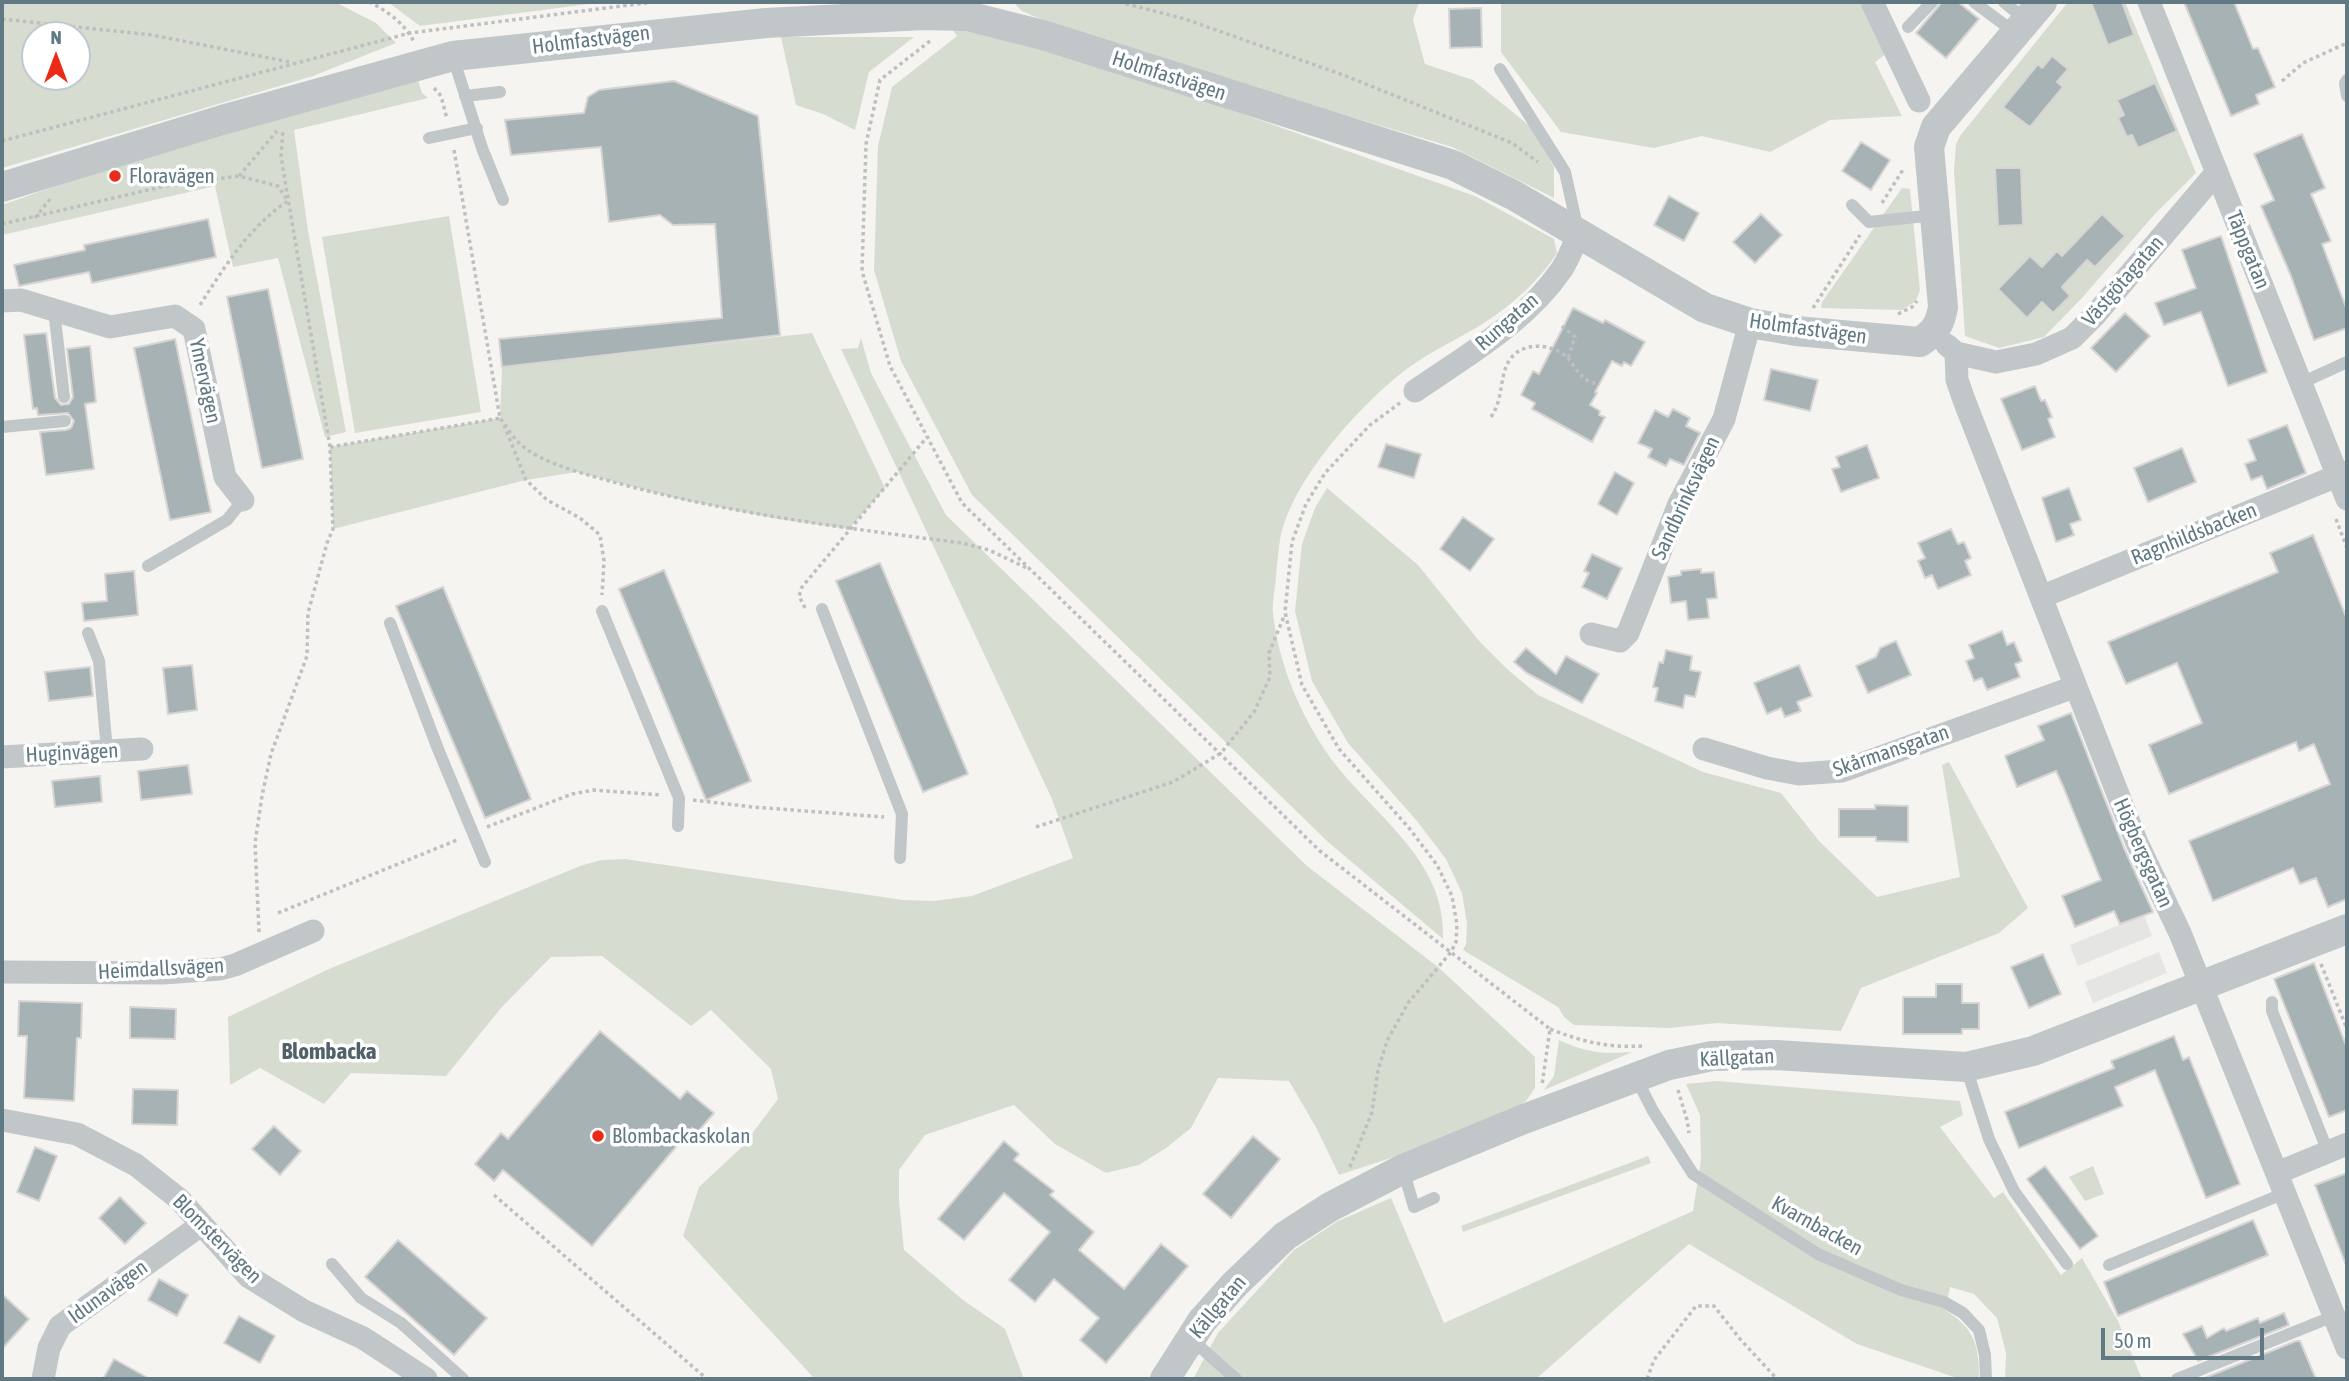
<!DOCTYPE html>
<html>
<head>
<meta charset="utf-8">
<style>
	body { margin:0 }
	#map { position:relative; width:2349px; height:1381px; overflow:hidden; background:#f5f4f0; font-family:"Asap Condensed",sans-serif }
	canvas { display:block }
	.frame { position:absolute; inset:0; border:4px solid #617983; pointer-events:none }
	.north { position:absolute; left:21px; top:21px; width:70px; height:70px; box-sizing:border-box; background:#fff; border:2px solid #c0c9cd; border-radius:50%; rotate:0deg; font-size:19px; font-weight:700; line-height:28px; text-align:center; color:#617983 }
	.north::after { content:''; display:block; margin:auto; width:24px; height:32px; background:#ed2917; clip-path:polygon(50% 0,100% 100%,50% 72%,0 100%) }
	.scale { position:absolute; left:2101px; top:1328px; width:163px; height:32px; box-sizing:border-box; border:4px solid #617983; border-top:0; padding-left:9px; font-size:21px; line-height:24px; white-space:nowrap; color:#617983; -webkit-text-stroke:5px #fff; paint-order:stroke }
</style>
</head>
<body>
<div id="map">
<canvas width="2349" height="1381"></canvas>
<div class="frame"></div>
<div class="north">N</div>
<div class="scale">50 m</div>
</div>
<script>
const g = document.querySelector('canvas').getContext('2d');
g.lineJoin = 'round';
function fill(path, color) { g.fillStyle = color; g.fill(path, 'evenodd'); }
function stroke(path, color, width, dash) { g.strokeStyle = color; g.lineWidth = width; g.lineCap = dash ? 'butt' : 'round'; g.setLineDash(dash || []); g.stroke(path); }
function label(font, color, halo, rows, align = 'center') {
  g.font = font + ' "Asap Condensed",sans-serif'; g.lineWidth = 7; g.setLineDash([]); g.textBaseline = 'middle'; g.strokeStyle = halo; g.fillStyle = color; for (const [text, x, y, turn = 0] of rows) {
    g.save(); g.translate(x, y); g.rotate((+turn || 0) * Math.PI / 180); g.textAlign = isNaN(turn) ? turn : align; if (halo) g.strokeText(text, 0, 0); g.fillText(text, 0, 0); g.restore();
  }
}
fill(new Path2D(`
	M2144,915L2152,936L2078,966L2070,945Z
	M2159,952L2167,973L2093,1003L2085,982Z`), '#e5e5e4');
fill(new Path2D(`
	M2,2H335L376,23L396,43L313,76L2,168ZM35,35H77V77H35Z
	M388,2H604L420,26Z
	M1013,2H1419L1413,20L1425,64L1473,80L1531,127L1554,167V198L1452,147L1077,35L1022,11Z
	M1501,2H1861L1887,53L1875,62L1902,116L1830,120L1770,152L1702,136L1654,148L1561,132L1501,52Z
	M2068,2H2125L2196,173L2154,215L2082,298L2044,337L1999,348L1965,336L1954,171L1956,144L1960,136Z
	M951,28L1039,47L1200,99L1475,196L1554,239L1557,253C1538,283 1506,310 1476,328C1450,343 1422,356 1399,375C1354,412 1291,482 1280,540C1278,552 1277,565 1276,577C1275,589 1272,603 1273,614C1279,665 1300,714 1329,756C1371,814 1447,859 1443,939L1328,842L972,495L901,361L874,270L878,146L892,87L957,36Z
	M781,37H914L869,72L855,130L823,114L796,105Z
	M417,77L422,93L428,98L294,130L308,231L346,432L325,437L278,258L233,267L215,186L2,235V205L127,161Z
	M1902,188L1910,189L1920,290L1916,301L1902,310L1821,308L1822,302Z
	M449,216L481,412L355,433L322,237Z
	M812,333L885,488L849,529L778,519L679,499L577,472L526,480L333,529L330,447L500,418L502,367Z
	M861,338L871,373L946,515L1307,866L1438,967L1535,1057V1088L1526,1101L1500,1122L1339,1175L1317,1129L1289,1081L1218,1078L1191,1128L1166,1148L1139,1165L1106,1173L1055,1144L1014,1105L925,1135L899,1170V1201L904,1250L963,1300L1005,1329L1024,1379H816L813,1377L683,1236L699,1187L742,1147L778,1099L771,1069L711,1010L691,1026L602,956L551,957L501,1008L446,1076L351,1073L324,1104L260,1068L230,1085L228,1017L329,969L580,866L601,860L625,859L903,900L934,901L972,896L1073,858L1052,799L841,349L858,348Z
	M1327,488L1418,565L1480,642L1507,669L1538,695L1703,772L1781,793L1819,841L1877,897L1960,877L1942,765L1949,762L2028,908L1999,933L1861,988L1841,1031L1717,1023L1670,1028L1574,1025L1564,1017L1558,1007L1463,950L1466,944L1467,924L1462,893L1446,859L1417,821L1348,743L1312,681L1295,611L1302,544L1315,508Z
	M1559,1040C1587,1053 1602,1054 1632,1052L1544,1090L1554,1076Z
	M1717,1081L1960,1101L1963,1115L1940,1127L1994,1198L2003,1192L2061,1275L2082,1258L2118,1321L2142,1379H2005L2006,1353L1997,1318L1974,1294L1950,1287L1945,1310C1975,1329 1979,1345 1979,1379H1960L1857,1344L1689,1244L1536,1379H1193L1218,1333L1294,1250L1338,1221L1391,1198L1444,1323L1693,1211L1701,1160L1700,1115L1686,1084Z
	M1648,1156L1651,1163L1463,1232L1461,1226Z
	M2093,1166L2104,1194L2085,1201L2069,1177Z`), '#d7dcd1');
const building = new Path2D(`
	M1942,2H1958L1979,19L1946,58L1916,33Z
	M2091,2H2122L2134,35L2108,45Z
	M2184,2H2234L2253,49L2258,48L2275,87L2256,95L2259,104L2231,116Z
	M1481,8L1482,47L1450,48L1449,9Z
	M2052,56L2068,69L2057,82L2063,87L2030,127L2003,107L2038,64L2042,68Z
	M674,81L758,116L780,335L502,367L499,339L722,318L715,224L673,225L660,215L609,222L601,147L511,155L505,120L584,113L588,97L599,90Z
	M2155,83L2177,131L2138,148L2132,135L2127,137L2118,118L2124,115L2117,100Z
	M2302,134L2325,188L2311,194L2331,241L2322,244L2347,310V328L2314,340L2291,276L2261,206L2274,200L2254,154Z
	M1861,142L1890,160L1871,190L1842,171Z
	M1995,168H2021L2023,225L1998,226Z
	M1669,196L1699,213L1684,241L1654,225Z
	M1761,214L1782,235L1755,263L1733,242Z
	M2102,214L2125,236L2095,267L2087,260L2062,287L2070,296L2053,313L2042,302L2027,318L1998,289L2030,256L2042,267L2057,251L2062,256Z
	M208,219L216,257L92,283L89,272L19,286L14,265L85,250L84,245Z
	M2221,236L2267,372L2228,386L2201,312L2164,325L2155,303L2196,288L2182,250Z
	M268,289L303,459L262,468L227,297Z
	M1573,308L1603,323L1605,320L1645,342L1631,366L1624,362L1622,366L1612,361L1595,392L1597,393L1590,405L1600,411L1599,415L1605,417L1592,442L1532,409L1535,403L1521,395L1533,371L1539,374Z
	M2125,313L2150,336L2116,372L2091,348Z
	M46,333L55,398L61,405L69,404L73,397L67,349L90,346L96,402L85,404L94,469L46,475L40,432L66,430L71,428L74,421L68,413L38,415L37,408L33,409L24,335Z
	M175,339L211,512L170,520L134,348Z
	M1771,369L1818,380L1810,411L1764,400Z
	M2035,386L2041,401L2045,400L2052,417L2048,419L2055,437L2022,450L2001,399Z
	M1673,409L1690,418L1686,426L1700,433L1684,465L1670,459L1666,466L1648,457L1652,449L1638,443L1655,410L1668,417Z
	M2287,425L2306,473L2267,489L2262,476L2251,480L2245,464L2256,460L2248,440Z
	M1386,444L1421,454L1414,478L1378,467Z
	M1867,445L1879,478L1841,492L1832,469L1840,467L1836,457Z
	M2182,448L2196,482L2148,502L2134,468Z
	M1615,472L1634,483L1617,515L1598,504Z
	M2069,488L2081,520L2070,524L2074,535L2056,542L2042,498Z
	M1463,517L1494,539L1470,571L1440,549Z
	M1951,529L1958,544L1964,542L1971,558L1965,561L1971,575L1938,589L1932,575L1925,578L1918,561L1925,558L1918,543Z
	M2313,535L2347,619V899L2328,907L2316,878L2300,884L2293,868L2213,901L2189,841L2330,784L2314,744L2299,751L2296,742L2169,794L2149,745L2202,723L2177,663L2126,684L2108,642L2278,572L2270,553Z
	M1592,554L1622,568L1607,599L1582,587L1589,573L1584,571Z
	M880,563L968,774L923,792L836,581Z
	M1701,569V573L1714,572L1717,598L1707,599L1709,618L1688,620L1686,601L1671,603L1668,577L1681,575V571Z
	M664,570L751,781L706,800L619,589Z
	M134,571L138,615L84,621L82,603L107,601L105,574Z
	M443,587L531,799L485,818L396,606Z
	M2002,631L2007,645L2014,642L2022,661L2015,664L2020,677L1987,690L1982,678L1974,681L1966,661L1974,658L1969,645Z
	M1896,641L1911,675L1868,693L1856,666L1876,657L1880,648Z
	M1526,648L1556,674L1566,656L1599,674L1582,703L1527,673L1514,662Z
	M1666,650L1692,656L1690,670L1701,672L1695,697L1685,695L1683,708L1655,701L1658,688L1653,687L1659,662L1663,663Z
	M192,665L197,710L168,714L163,668Z
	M1799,665L1812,696L1797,702L1801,711L1785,717L1781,708L1767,714L1754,683Z
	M90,667L93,696L49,701L45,672Z
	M2071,713L2124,848L2153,912L2120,924L2114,911L2075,927L2062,896L2101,880L2063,786L2056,771L2017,787L2005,756L2044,740L2038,726Z
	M188,765L192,794L141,800L138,771Z
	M100,776L102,802L55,807L52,781Z
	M1875,805L1908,806V842L1876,841V837H1839V809H1875Z
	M2043,954L2061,994L2029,1008L2011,967Z
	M2314,963L2347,1048V1110L2329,1117L2274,979Z
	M1936,984H1962V1003H1979V1029H1962V1034H1903V997H1936Z
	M19,1001L82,1003L81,1038H77L74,1101L24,1098L27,1036H18Z
	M130,1007L176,1009L175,1039L130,1038Z
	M600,1031L680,1099L687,1091L714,1113L697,1133L692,1128L592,1246L503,1170L494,1181L475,1164L501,1133L508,1139Z
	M2174,1036L2183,1060L2189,1057L2240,1184L2206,1198L2155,1070L2115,1087L2123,1106L2019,1148L2005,1112L2114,1068L2111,1061Z
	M133,1089L178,1090L177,1125L132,1124Z
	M274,1126L301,1151L280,1175L252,1149Z
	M1253,1136L1280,1159L1231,1218L1203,1194Z
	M1004,1141L1019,1154L1014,1160L1054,1191L1050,1195L1094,1232L1079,1250L1124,1289L1161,1244L1188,1266L1106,1363L1080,1340L1099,1318L1054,1279L1035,1302L1009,1280L1050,1232L1004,1193L964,1240L938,1219Z
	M35,1147L57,1156L39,1201L17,1192Z
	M2045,1166L2098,1236L2080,1249L2027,1179Z
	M2347,1173V1265H2346L2315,1185Z
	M120,1197L146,1223L125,1244L99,1218Z
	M2253,1220L2268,1255L2118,1316L2104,1282Z
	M398,1240L487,1318L454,1355L365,1277Z
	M159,1279L188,1295L177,1316L148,1300Z
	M2,1294L29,1319L2,1349Z
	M2284,1313L2289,1325L2198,1361L2183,1334L2202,1326L2207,1338L2224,1328L2226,1331L2258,1318L2260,1323Z
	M239,1316L275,1336L260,1363L224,1343Z
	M2296,1341H2300L2316,1379H2208L2207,1377Z
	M114,1359L150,1379H103Z`);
fill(building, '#a7b2b5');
stroke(building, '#d6d5d3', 2);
stroke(new Path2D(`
	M369,2C388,11 405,24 414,42
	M1119,2L1185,19L1346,76L1512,143L1538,162
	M2,19L152,35L290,62
	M930,41L880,80L866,144L862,271L890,366L962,503L1320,851L1550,1029L1542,1085
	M2282,81L2303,63L2347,43
	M434,88L441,96L447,119
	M2,141L410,33L653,2
	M454,150L500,418C506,426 512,436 519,443C541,464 589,475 617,483C732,514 845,528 962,543L989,550L1029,569
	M136,172L164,185
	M239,176L277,131
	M1882,203L1904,168
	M35,218L50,199
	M2,224L165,186L239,176L278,186L288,201C249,227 225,266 200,305
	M1813,308L1860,235
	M1898,314L1912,307L1917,301
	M1562,326L1575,337L1568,358
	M1491,417C1504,398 1499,377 1509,361C1521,341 1551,343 1567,357C1573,363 1577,373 1584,378C1588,382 1594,383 1599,384
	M504,425L526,480L547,500L580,518L600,535L604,561L602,595
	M330,447L501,418
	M2336,519L2347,548
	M805,608L799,596L802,587L927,437
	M693,800L753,807L884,817
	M487,827L572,794L594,790L662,795
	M1036,827L1173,782L1221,753L1254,712L1270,677L1269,653L1285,614
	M278,913L457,840
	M259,932L255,843L262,796L271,754L307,656L308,613L327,543L333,529L330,447L281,157L283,129
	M2321,964L2347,1029
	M1550,1029C1583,1042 1608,1048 1643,1046
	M1678,1090L1687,1120L1689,1133
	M1350,1167L1372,1112L1378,1070L1387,1041L1408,1003L1451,952L1456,942L1457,925L1452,896L1437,865L1409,828L1339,749L1302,685L1285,612L1292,542L1306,504L1325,473L1370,425L1400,403
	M494,1195L707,1379
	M1647,1379L1654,1360L1696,1306H1714L1740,1339L1777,1379`), '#bdbfc1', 3.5, [3.5, 3.5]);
stroke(new Path2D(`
	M1974,2L2014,32
	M2004,2L2026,20
	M1908,27L1932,2
	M453,57L482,148L503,200
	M1500,69L1565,172L1578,230
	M2347,80L2345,83L2347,96
	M465,96L500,92
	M429,138L477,128
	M1852,205L1869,222L1935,215
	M54,310L64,397
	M2301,383L2347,362
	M2,427L65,421
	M148,566L227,520L243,500
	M822,609L902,814L900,858
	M602,611L679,798L678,826
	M390,623L438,749L485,862
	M88,633L99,661L107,751
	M2272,1002V1011L2328,1152
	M1966,1067L1989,1139L2014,1191L2067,1264
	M1636,1078L1653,1111L1693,1174L1818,1254L1901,1290L1944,1302L1963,1313L1979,1330L1985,1355L1986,1379
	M1403,1169L1414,1207L1434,1198
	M332,1264L361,1298L401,1323L463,1379
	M2109,1265L2285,1193
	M1191,1339L1236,1379
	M2177,1379L2334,1316`), '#c1c6c8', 12);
stroke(new Path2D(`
	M1872,2L1919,101
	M2149,2L2347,499
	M2,301L21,300L110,327L175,316L194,329L225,477L243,500
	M1947,345L1956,353L1996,362L2036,354L2072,338L2096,314L2217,172
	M1956,353L1957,380L1964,400L2137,843L2180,933L2347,1348
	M1415,391C1468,354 1525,323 1562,269C1569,258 1573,246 1579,234
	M2041,597L2347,472
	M1591,634L1620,641L1628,633L1679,504L1724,419L1750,323
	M1704,749L1767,768L1799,774L1842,771L2074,687
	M2,757L142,749
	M2,972L163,973L220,969L235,965L313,931
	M2,1120L77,1134L136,1165L179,1199L249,1277L304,1311L363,1338L426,1379
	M2277,1173L2347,1144
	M43,1379L49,1348L60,1326L201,1225`), '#c1c6c8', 23);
stroke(new Path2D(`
	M2,187L222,120L453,56L766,23L924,15L967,16L1043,35L1453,165L1515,196L1705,308L1750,323L1796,331L1920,342C1935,332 1940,325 1943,307L1929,147L1936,127L2042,2
	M1165,1379L1202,1321L1235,1284L1285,1236L1330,1207L1403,1169L1524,1119L1669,1065L1712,1056L1776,1055L1966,1067L2033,1051L2347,929`), '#c1c6c8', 30);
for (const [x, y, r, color] of [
	[115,176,7,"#ed2917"],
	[598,1136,7,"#ed2917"]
]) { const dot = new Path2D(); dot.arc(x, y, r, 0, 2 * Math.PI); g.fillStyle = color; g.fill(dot); stroke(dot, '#fff', 2.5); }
label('21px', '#617983', '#fff', [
	["Holmfastvägen",591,40,-7],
	["Holmfastvägen",1169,76,18],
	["Täppgatan",2248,250,68],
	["Västgötagatan",2123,281,-49],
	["Rungatan",1507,322,-41],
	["Holmfastvägen",1808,329,8],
	["Ymervägen",205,381,78],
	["Sandbrinksvägen",1686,498,-65],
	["Ragnhildsbacken",2194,534,-22],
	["Skårmansgatan",1891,751,-19],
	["Huginvägen",72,753,-3],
	["Högbergsgatan",2143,853,66],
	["Heimdallsvägen",161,969,-3],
	["Källgatan",1737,1058,-3],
	["Kvarnbacken",1817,1226,29],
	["Blomstervägen",217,1239,45],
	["Idunavägen",108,1292,-36],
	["Källgatan",1218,1307,-50]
]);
label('21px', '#617983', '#fff', [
	["Floravägen",129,176],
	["Blombackaskolan",612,1136]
], 'left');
label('bold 23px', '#506168', '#fff', [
	["Blombacka",329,1052]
]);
</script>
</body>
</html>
